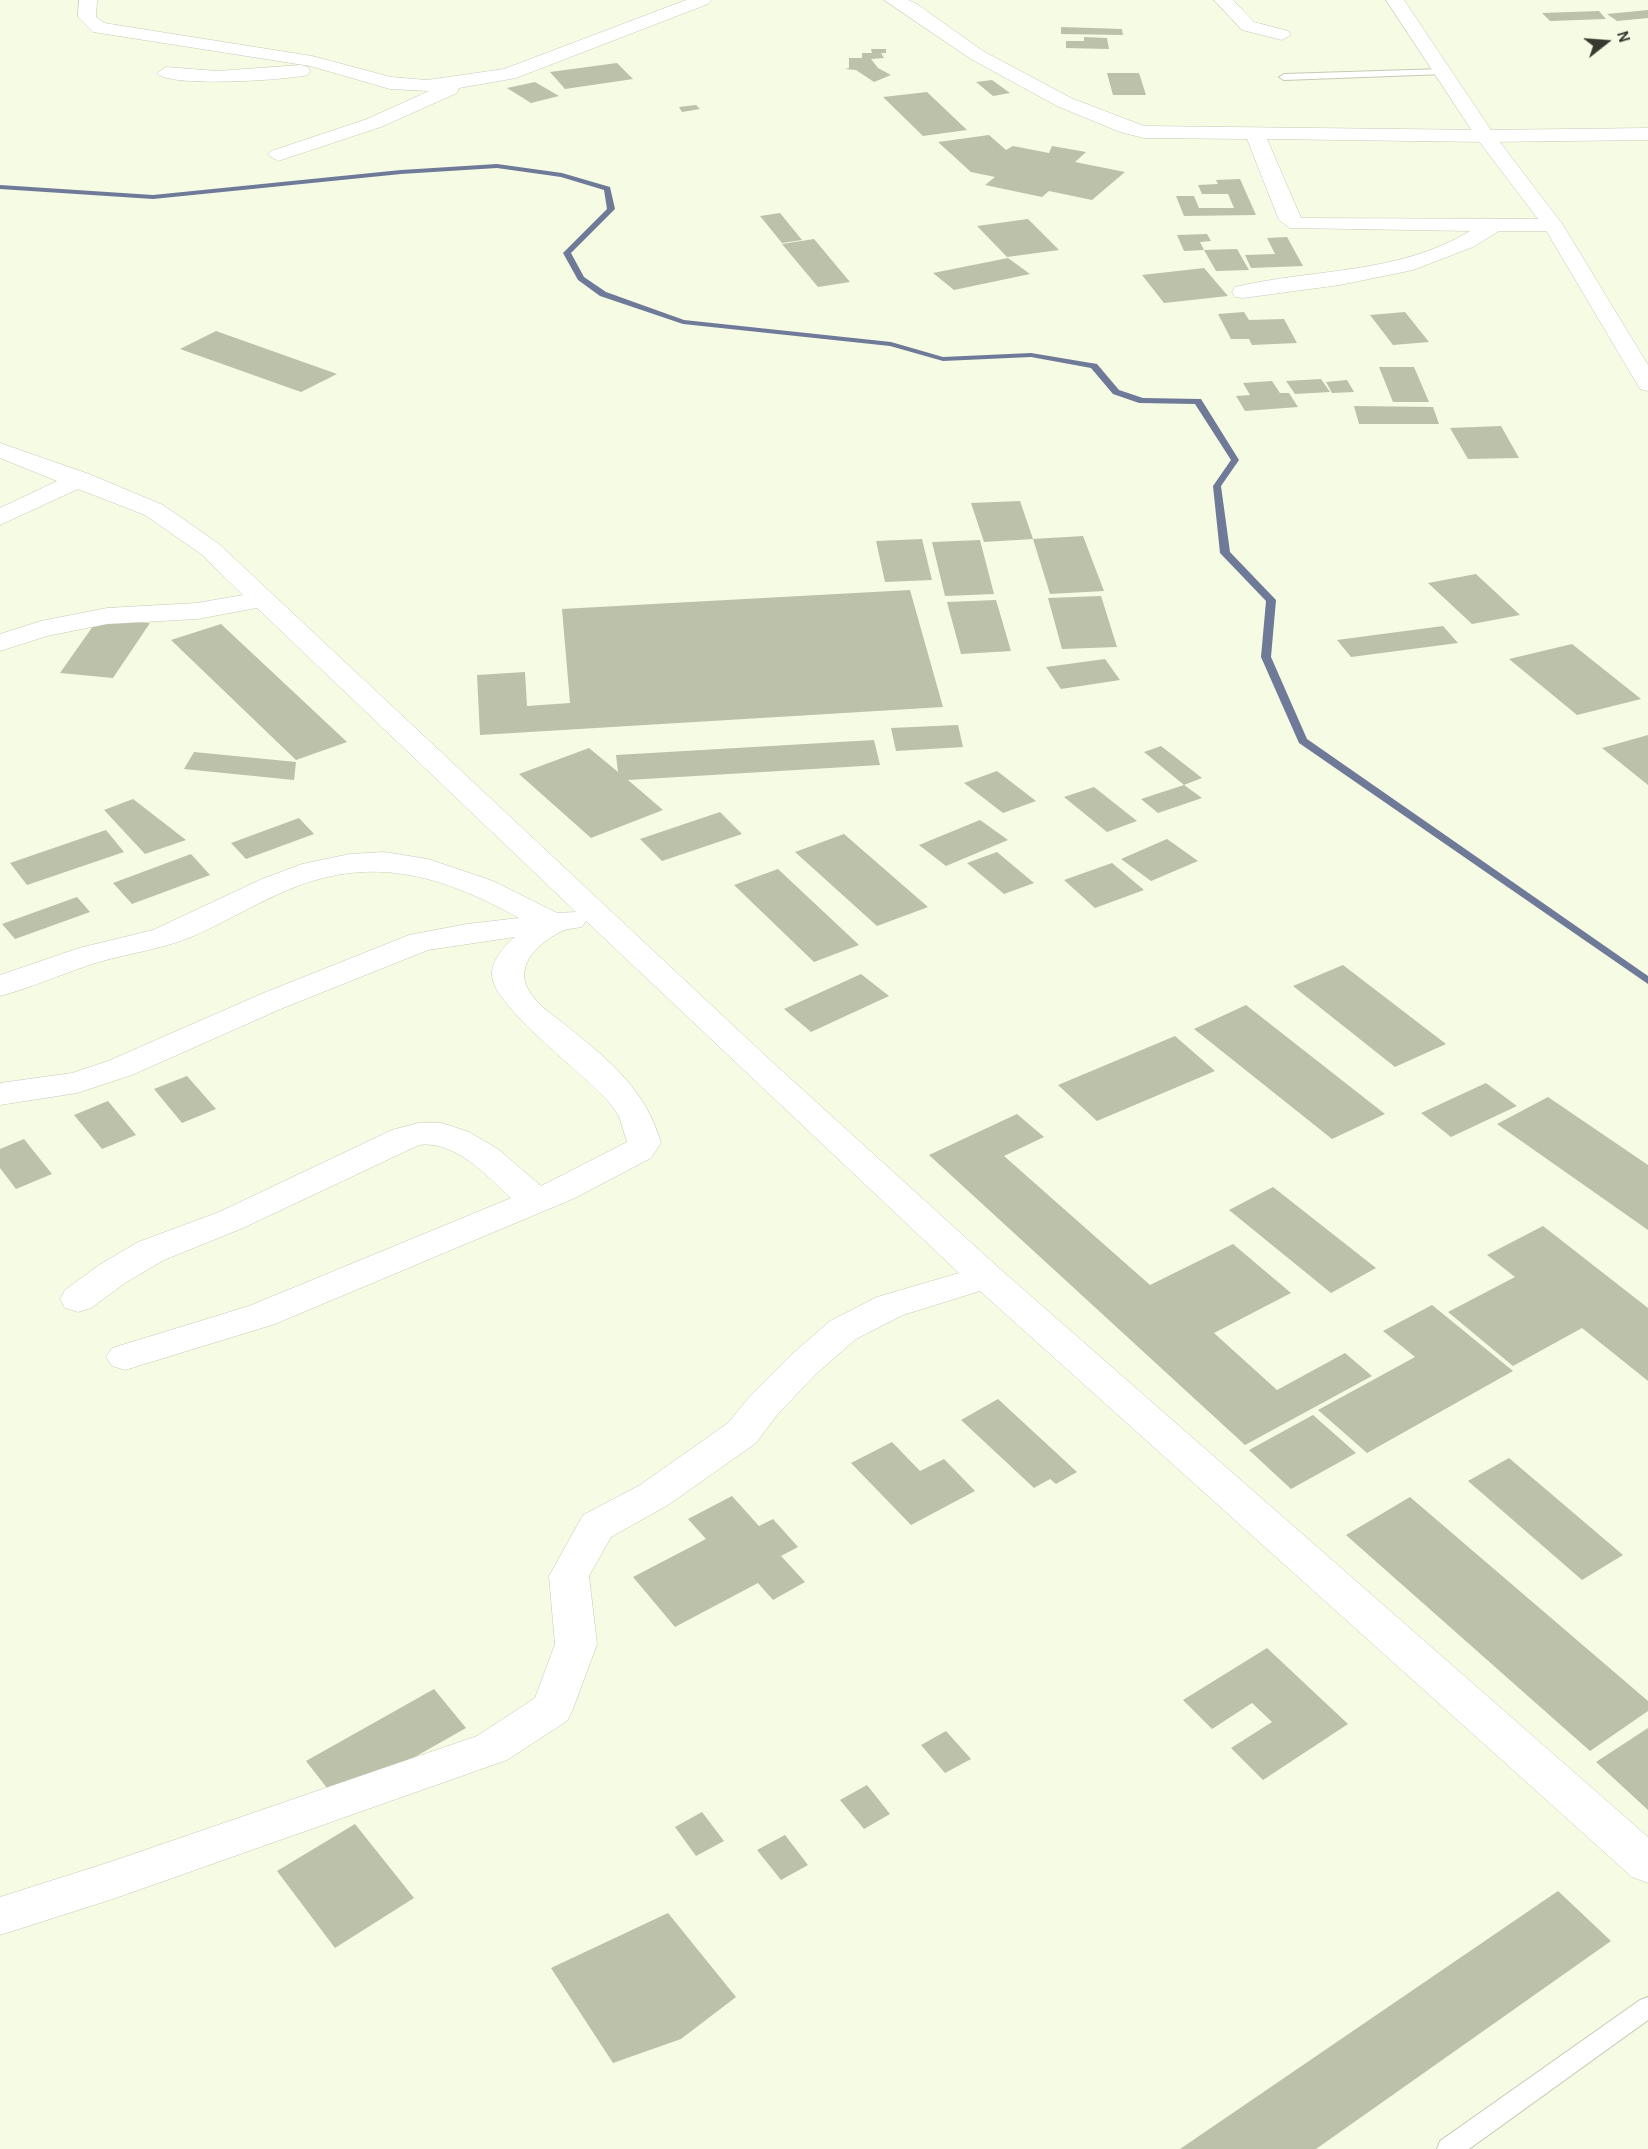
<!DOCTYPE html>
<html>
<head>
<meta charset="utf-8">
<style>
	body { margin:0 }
	#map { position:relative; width:1648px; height:2149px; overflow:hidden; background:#f6fbe4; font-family:"Alegreya Sans",sans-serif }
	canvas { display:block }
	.north { position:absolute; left:1576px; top:12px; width:60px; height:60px; -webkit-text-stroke:4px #f6fbe4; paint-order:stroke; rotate:73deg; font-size:16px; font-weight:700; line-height:24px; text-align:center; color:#383a31 }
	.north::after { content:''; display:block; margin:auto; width:21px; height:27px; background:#383a31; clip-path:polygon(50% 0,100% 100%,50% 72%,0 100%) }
</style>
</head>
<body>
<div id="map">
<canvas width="1648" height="2149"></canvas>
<div class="north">N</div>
</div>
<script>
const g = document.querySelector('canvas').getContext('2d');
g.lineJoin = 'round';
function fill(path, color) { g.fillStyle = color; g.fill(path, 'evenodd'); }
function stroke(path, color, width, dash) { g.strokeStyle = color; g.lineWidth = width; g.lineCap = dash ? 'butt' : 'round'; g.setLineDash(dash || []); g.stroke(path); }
fill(new Path2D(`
	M497,164L562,173L610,187L615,209L571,253L584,277L606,292L684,320L891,342L943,357L1031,353L1097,364L1119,390L1143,398L1201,399L1239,460L1221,486L1230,552L1276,600L1271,657L1307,739L1648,976V984L1299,743L1261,657L1266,601L1220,553L1213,486L1231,460L1195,404L1139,403L1113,394L1091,368L1031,357L943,361L890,346L683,324L600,296L578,280L563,253L607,209L604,190L561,177L497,168L401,174L153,199L0,189V185L153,195L401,170Z`), '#6f7a98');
fill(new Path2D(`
	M1648,10V18L1617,21L1607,14Z
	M1599,11L1606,19L1550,21L1542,13Z
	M1061,27L1122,29L1123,35L1061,34Z
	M1084,37L1107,38L1109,49L1066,48V41H1084Z
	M871,49H886V53H881L884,58L871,59L878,68L891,75L874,82L856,70L845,69L849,68V58H862V53H872Z
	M617,63L633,79L565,89L550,72Z
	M1107,73H1139L1146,95H1113Z
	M992,80L1010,93L993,96L976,82Z
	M535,82L559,96L531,103L507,88Z
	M927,92L967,130L923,136L883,97Z
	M696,105L700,109L682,112L679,107Z
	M989,135L1006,150L1013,146L1049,153L1052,146L1086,152L1075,162L1125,172L1092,200L1049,191L1042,197L985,185L995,177L971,172L938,142Z
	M1240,179L1256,215L1184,216L1176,196H1194L1199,208H1234L1228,194H1202L1198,185L1218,184L1216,180Z
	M780,213L802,240L782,243L760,216Z
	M1028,219L1059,250L1007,257L977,226Z
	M1207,234L1211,241L1200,242L1204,250L1184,251L1177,235Z
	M1287,237L1303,266L1251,268L1245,255L1275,254L1267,238Z
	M814,239L850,282L818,287L782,244Z
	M1237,249L1249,270L1216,271L1204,250Z
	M1008,258L1030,274L954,290L933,273Z
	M1204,268L1228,296L1164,303L1142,275Z
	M1244,312L1249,320L1284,319L1297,343L1252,345L1249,339H1231L1218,314Z
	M1405,312L1429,342L1393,345L1370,315Z
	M216,331L337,374L301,392L180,349Z
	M1379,367H1414L1429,402H1393Z
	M1321,379L1330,392L1295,394L1286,381Z
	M1347,380L1354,392L1332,393L1326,382Z
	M1272,381L1280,393H1289L1298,407L1245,411L1236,396L1250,395L1243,383Z
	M1354,406L1433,407L1439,424H1359Z
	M1501,426L1519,458L1468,459L1450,428Z
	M1020,501L1033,539L1083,536L1104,591L1050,594L1033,539L984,542L971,503Z
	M922,539L932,580L885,582L876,541Z
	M980,540L994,594L945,596L932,542Z
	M1476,574L1520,615L1472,624L1428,583Z
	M910,590L943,707L480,735L477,675L525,672L527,706L570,703L562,609Z
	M1101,596L1117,647L1062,649L1048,598Z
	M996,600L1011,651L961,654L947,602Z
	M98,619L150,623L113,678L60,673Z
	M221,624L347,742L296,760L171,640Z
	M1443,626L1458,643L1351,657L1337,640Z
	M1572,644L1641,699L1577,715L1509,659Z
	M1105,659L1120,680L1061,689L1046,667Z
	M958,725L963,747L896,751L891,728Z
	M1648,735V785L1602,748Z
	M874,740L880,765L628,780L663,810L591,838L519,774L589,748L618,772L616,755Z
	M1161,746L1202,778L1184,785L1144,752Z
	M194,752L296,762L294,780L184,769Z
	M997,771L1036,801L1003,813L964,783Z
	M1184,785L1202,798L1158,813L1141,799Z
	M1094,787L1137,821L1107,832L1064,797Z
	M133,799L186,840L145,854L104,810Z
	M720,812L742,834L662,861L640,839Z
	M299,818L314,834L246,859L231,843Z
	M980,820L1008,840L946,866L919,845Z
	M106,830L124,852L27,885L10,863Z
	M844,834L928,907L877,926L795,852Z
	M1167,839L1198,861L1151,881L1121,859Z
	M997,852L1034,883L1004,894L967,863Z
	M191,854L210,875L132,904L113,883Z
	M1112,863L1144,890L1095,908L1064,880Z
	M778,869L859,945L814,962L734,885Z
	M77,897L90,912L15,939L2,924Z
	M1343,965L1446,1044L1395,1067L1293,986Z
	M861,974L889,996L811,1032L784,1009Z
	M1246,1005L1385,1114L1332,1139L1194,1029Z
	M1175,1036L1215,1071L1097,1121L1058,1085Z
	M187,1076L216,1109L182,1123L154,1089Z
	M1486,1083L1517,1106L1451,1137L1421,1113Z
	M1548,1097L1648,1165V1230L1497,1124Z
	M108,1101L136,1135L102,1149L74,1115Z
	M1017,1114L1044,1137L1004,1156L1150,1285L1233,1244L1291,1293L1214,1333L1277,1390L1345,1353L1372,1376L1245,1445L929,1155Z
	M24,1139L52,1174L16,1189L0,1168V1149Z
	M1273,1187L1376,1268L1331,1293L1229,1210Z
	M1543,1226L1648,1308V1381L1582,1328L1513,1366L1448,1312L1515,1277L1487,1255Z
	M1432,1305L1513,1371L1367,1453L1318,1410L1415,1357L1383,1331Z
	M998,1399L1077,1472L1056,1484L1050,1479L1034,1488L961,1420Z
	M1313,1415L1356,1453L1291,1489L1249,1450Z
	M892,1442L920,1471L944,1459L975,1491L911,1525L851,1463Z
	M1509,1458L1623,1555L1582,1580L1468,1481Z
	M732,1496L759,1526L773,1519L798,1547L781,1556L805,1582L773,1600L758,1583L675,1627L633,1577L706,1539L688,1519Z
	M1410,1497L1648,1701V1711L1590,1751L1346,1535Z
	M1267,1648L1348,1724L1263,1780L1231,1748L1272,1722L1252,1703L1212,1729L1183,1700Z
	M434,1689L466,1728L337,1801L306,1761Z
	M1648,1728V1810L1596,1762Z
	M946,1731L971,1759L945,1773L921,1745Z
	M867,1785L890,1814L864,1829L840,1800Z
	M702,1812L724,1841L696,1856L675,1827Z
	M355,1824L414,1898L335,1948L277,1871Z
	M785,1835L808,1865L781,1880L757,1850Z
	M1558,1891L1611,1941L1316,2149H1180Z
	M668,1913L736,1997L681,2039L613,2063L551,1968Z`), '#bcc1aa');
const service = new Path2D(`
	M1442,69L1447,72L1445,74L1284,80L1279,77L1284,74Z
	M1648,1997V2020L1469,2149H1437L1440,2141L1640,2000Z`);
const minor = new Path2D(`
	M79,0H97L96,17L104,23L312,56L391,77L427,80L504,69L686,0H711L708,4L516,78L459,88L457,93L381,127L278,161L268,155L271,151L367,119L429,91L390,89L310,66L93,32L78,17Z
	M884,0H908L917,4L983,51L1071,98L1144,126L1485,130L1648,128V140L1485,142L1267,139L1301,218L1553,219L1560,221L1563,225L1560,229L1553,231H1499L1473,247L1413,270L1340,285L1243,298L1235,297L1232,292L1235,287C1315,268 1397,275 1470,231L1290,228L1279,220L1247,139L1144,138L1120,132L1057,106L971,59Z
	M1214,0H1233L1254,22L1288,31L1291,35L1282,40L1242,30Z
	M301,65L308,67L310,71L308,75C287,80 167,88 157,73L166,67L217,71Z
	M0,443L89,474L163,505L219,544L770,1060L999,1268L1648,1837V1883L1632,1877L980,1291L903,1315L856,1339L816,1374L777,1415L756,1443L668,1505L611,1537L589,1576L597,1644L573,1709L567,1721L507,1760L113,1899L0,1935V1897L113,1861L477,1736L535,1698L555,1644L549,1576L583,1515L640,1485L728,1423L751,1395L790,1356L830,1321L877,1297L959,1273L586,921L582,927C575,928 566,929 560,932C539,943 515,964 528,989C536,1005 555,1016 568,1027C610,1061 646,1090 661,1143L651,1158L575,1198L275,1324L125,1370L112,1366L106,1357L112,1348L249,1306L511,1198C487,1176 455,1140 419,1145L243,1228L164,1260L125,1283L91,1308L78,1312L65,1308L60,1299L65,1290L99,1265L138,1242L219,1212L392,1130L418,1123H442L469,1132L498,1149L541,1186L627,1142L619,1116L608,1101C583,1073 495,1008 492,976C491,961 504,946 515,937L428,950L283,1008L132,1075L77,1093L0,1105V1083L72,1073L108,1061L261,994L409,935L467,924L519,918C439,874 369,853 281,893C251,906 222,924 191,937C162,949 130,953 99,962C66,972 34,987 0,996V975L79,948L153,930L262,879L302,864L350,854L384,852L428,859L493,881L557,913L576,912L257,608L197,619L107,624L47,636L0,651V634L41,621L107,608L197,603L243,595L201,554L145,515L78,489L0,525V508L57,481L0,458Z`);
const tertiary = new Path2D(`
	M1386,0H1404L1493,133L1563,225L1648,365V391L1640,389L1637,384L1544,227L1478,140Z`);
stroke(service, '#c6cab4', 2);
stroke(minor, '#c6cab4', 1);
stroke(tertiary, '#c6cab4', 1);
fill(service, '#fff');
fill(minor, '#fff');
fill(tertiary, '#fff');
</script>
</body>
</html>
